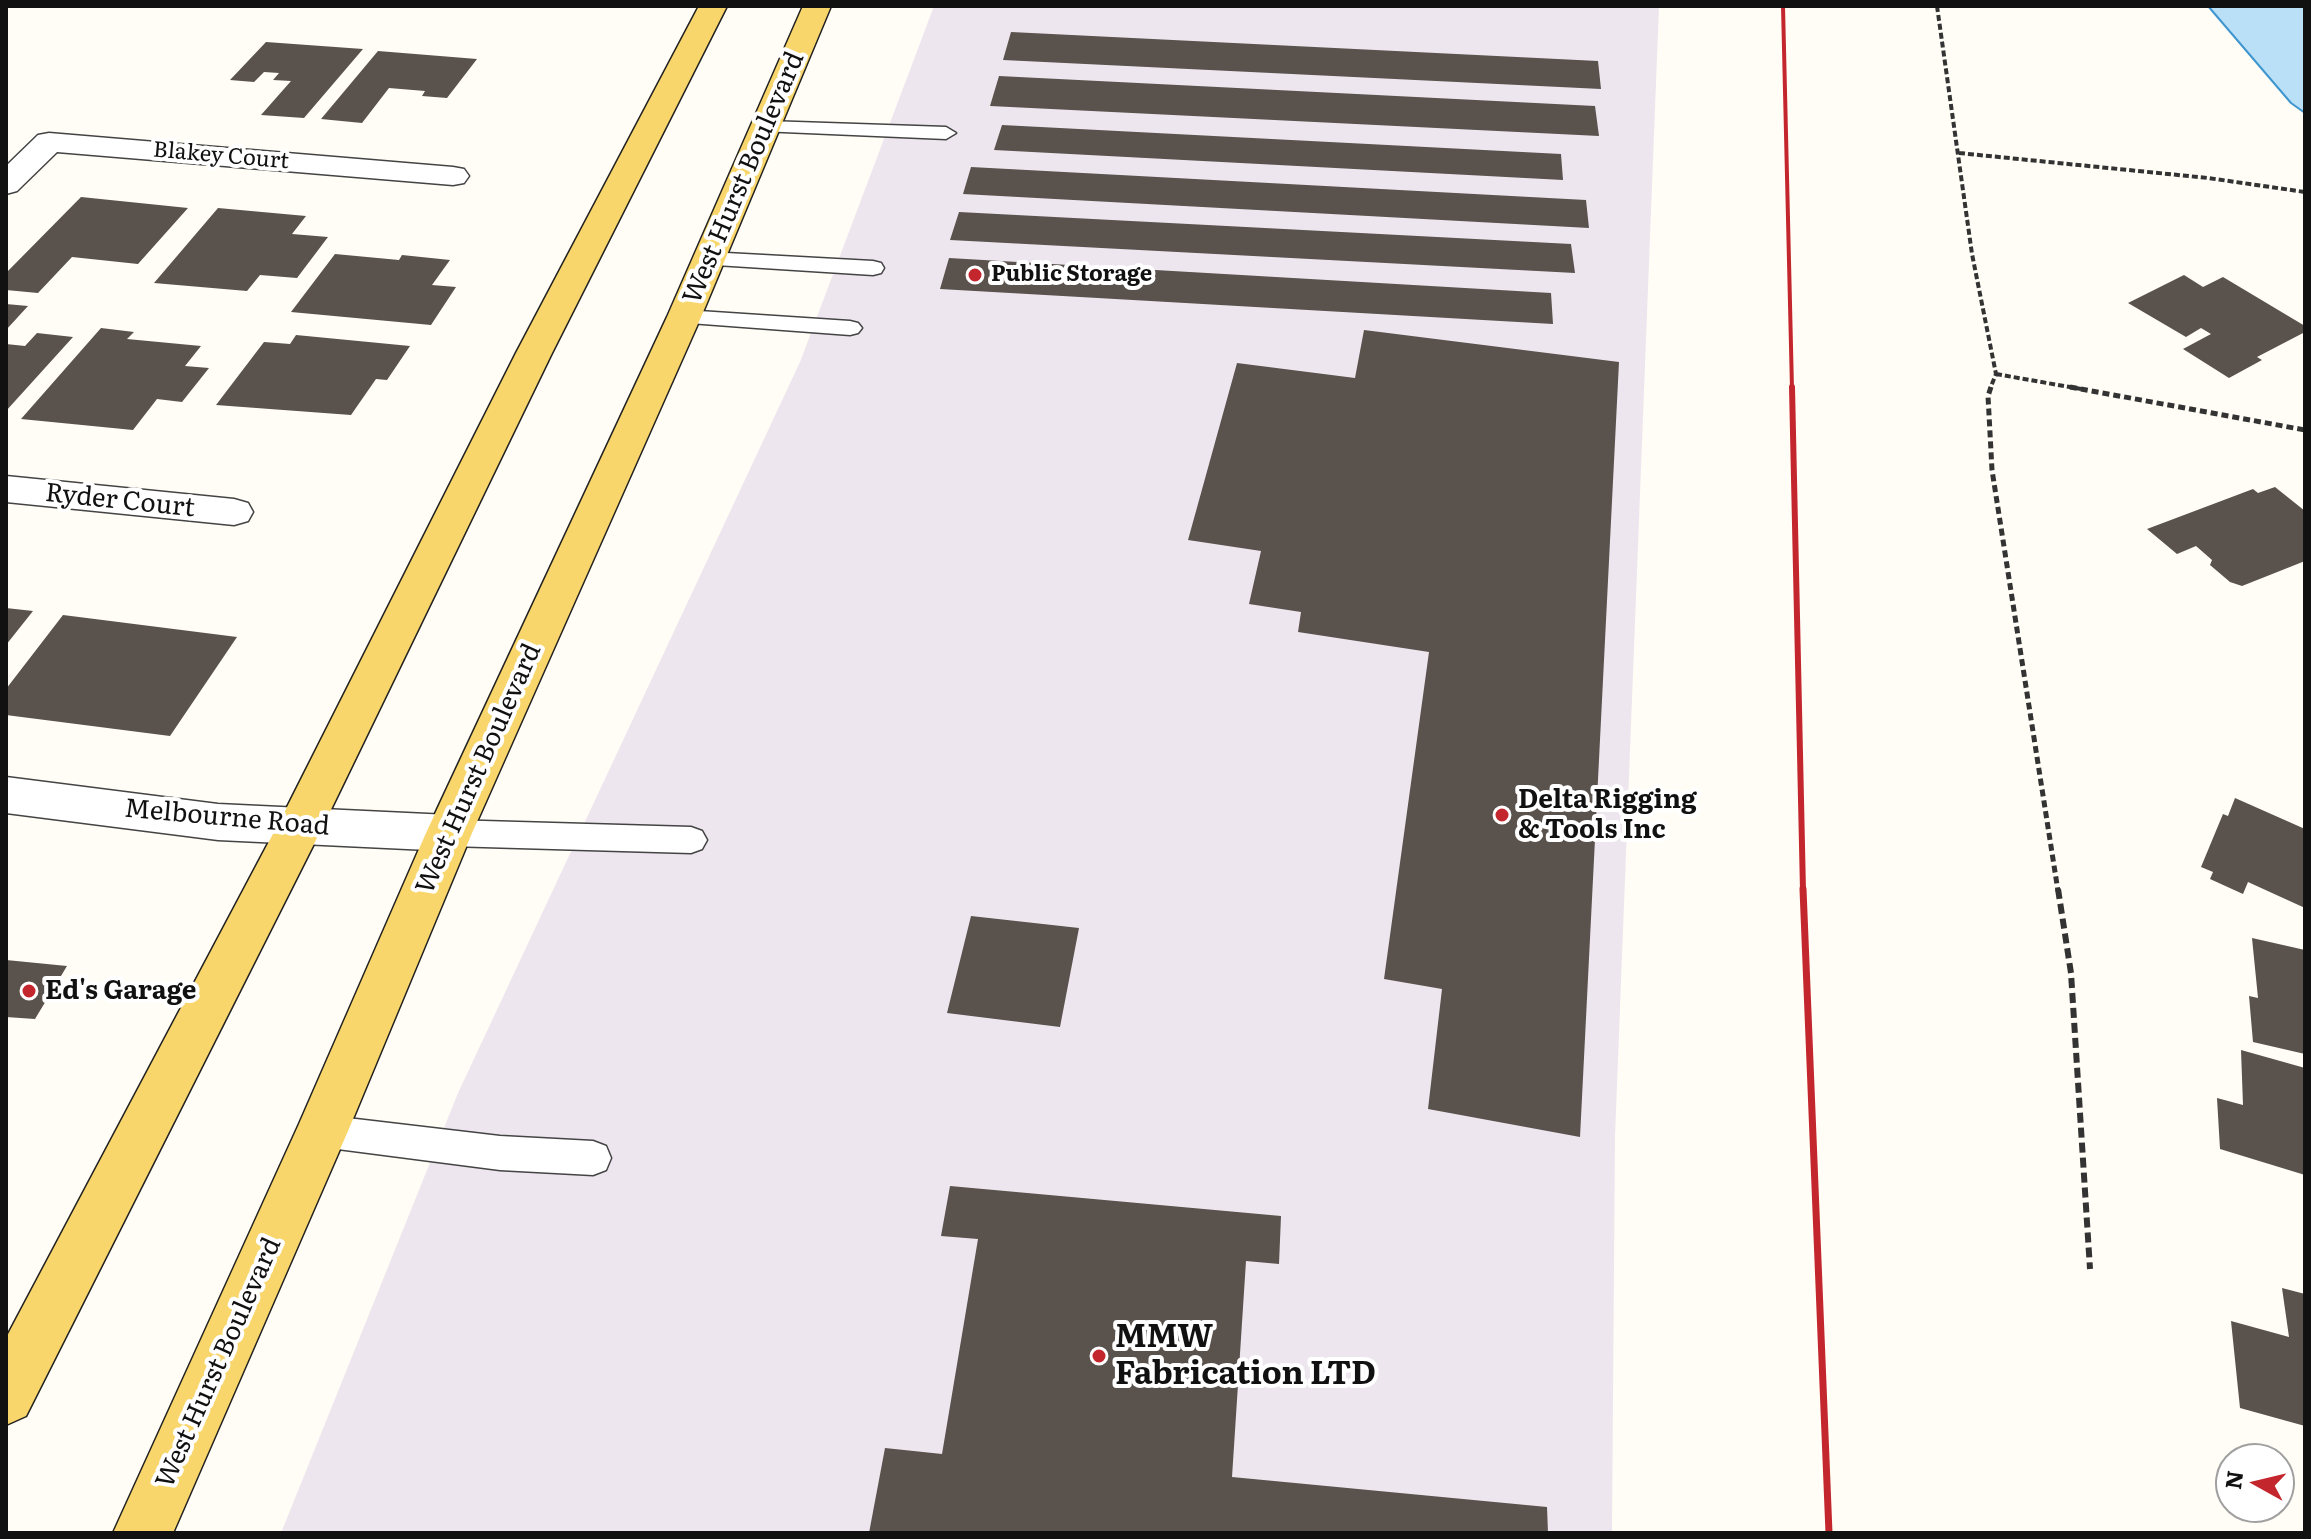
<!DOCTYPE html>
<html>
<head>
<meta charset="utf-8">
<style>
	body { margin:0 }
	#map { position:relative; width:2311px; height:1539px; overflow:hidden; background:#fffdf5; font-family:Literata,serif }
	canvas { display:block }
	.frame { position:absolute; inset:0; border:8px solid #111; pointer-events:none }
	.north { position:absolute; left:2215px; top:1443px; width:80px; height:80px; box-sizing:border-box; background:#fff; border:2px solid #a0a0a0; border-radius:50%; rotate:278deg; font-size:22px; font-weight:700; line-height:32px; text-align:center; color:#111 }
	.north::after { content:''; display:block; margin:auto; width:28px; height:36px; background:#c4262e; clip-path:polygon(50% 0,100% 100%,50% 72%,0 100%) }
</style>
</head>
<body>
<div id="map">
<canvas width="2311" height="1539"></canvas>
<div class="frame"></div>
<div class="north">N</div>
</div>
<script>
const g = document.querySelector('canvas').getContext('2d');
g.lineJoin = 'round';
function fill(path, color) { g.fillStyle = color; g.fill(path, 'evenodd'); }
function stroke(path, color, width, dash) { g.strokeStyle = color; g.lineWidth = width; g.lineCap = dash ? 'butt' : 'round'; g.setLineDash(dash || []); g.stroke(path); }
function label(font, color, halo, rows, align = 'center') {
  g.font = font + ' Literata,serif'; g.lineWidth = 8; g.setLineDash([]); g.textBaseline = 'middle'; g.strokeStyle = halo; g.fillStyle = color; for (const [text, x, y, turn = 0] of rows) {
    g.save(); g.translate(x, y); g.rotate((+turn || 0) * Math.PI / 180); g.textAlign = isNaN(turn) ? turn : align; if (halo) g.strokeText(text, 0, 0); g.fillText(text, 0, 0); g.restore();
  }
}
fill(new Path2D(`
	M934,6H1659L1615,1136L1612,1533H281L458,1093L800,362Z`), '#eee6ef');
const water = new Path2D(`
	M2208,6H2305V113L2291,103Z`);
fill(water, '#b9e0f7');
stroke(water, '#3f96cf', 2);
fill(new Path2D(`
	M1011,32L1598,61L1601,89L1003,60Z
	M266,42L363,49L304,118L261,115L291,81L273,80L279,73L264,72L254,82L230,80Z
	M378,51L477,59L447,98L422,96L425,91L389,88L362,123L321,119Z
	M999,76L1595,106L1599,136L990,106Z
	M1002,125L1561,154L1563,180L994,150Z
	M971,167L1586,200L1589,228L963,194Z
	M81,197L188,208L138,264L72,257L38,293L6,290V273Z
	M218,208L306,216L292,234L328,237L297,278L260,275L247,291L154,283Z
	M959,212L1571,244L1575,273L950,240Z
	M335,254L399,260L402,255L450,260L432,285L456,287L431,325L291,312Z
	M949,258L1551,293L1553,324L940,289Z
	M2184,275L2203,287L2223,277L2305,326V332L2257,357L2262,360L2229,378L2183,349L2211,334L2201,328L2186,337L2128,303Z
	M6,304L28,306L6,330Z
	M101,328L134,332L127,339L201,346L185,366L209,368L182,402L157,399L133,430L21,419Z
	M1364,330L1619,362L1580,1137L1428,1109L1442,989L1384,979L1429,652L1298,632L1301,612L1249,604L1261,551L1188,540L1237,363L1355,378Z
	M37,333L73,337L6,411V344L25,346Z
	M296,335L410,346L387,380L376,379L351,415L216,405L264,342L290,344Z
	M2275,487L2305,511V561L2242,586L2230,582L2210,565L2212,560L2196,546L2177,554L2147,529L2253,489L2258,493Z
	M6,608L33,611L6,645Z
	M63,615L237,637L170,736L6,715V689Z
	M2235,798L2305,829V908L2248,882L2243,894L2210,879L2213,872L2201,867L2223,814L2228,816Z
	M971,916L1079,928L1060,1027L947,1013Z
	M2252,938L2305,950V1054L2253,1042L2249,996L2258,998Z
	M6,960L67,966L35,1019L6,1017Z
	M2241,1050L2305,1068V1175L2220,1149L2217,1098L2243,1105Z
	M950,1186L1281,1216L1279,1264L1246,1261L1232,1477L1547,1507L1548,1533H869L885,1448L942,1454L978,1239L941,1236Z
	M2282,1288L2305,1294V1426L2240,1408L2231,1321L2289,1337Z`), '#5a524d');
const service = new Path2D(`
	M767,121L946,127L956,133L946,139L760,131L757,127Z
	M708,252L873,261L881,263L884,268L881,273L873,275L700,264L697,259L700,254Z
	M684,310L850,321L858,323L862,328L858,333L850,335L676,322L672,317L676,312Z
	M449,820L691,827L702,831L707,840L702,849L691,853L449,846L438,842L434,833L438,824Z
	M322,1115L500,1136L593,1141L606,1146L611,1158L606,1170L593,1175L500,1170L322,1147L310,1142L304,1131L310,1120Z`);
const minor = new Path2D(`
	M49,133L453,167L464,169L469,176L464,183L453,185L57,152L17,191L6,194V166L38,135Z
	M6,476L234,499L248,503L253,512L248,521L234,525L6,502Z`);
const tertiary = new Path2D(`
	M6,777L218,804L449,815L465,820L472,833L465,846L449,851L218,840L6,813Z`);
const primary = new Path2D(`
	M699,6H727L552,353L323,826L26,1416L6,1425V1338L282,817L516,353Z
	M803,6H831L701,317L472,833L348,1131L173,1533H113L299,1124L426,833L667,317Z`);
stroke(service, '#444', 3);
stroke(minor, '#444', 3);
stroke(tertiary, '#444', 3);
stroke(primary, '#222', 3);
stroke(new Path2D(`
	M1937,6L1972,254L1996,374L1990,389
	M1959,153L2208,178L2305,192
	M1996,374L2081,389`), '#333', 4, [6, 3]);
stroke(new Path2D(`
	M1991,387L1988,396L1992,470L2058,891
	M2070,387L2305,430`), '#333', 5, [7, 4]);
stroke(new Path2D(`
	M2058,889L2071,973L2090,1269`), '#333', 6, [10, 5]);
fill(service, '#fff');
fill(minor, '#fff');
fill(tertiary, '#fff');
fill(primary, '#f9d66b');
stroke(new Path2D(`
	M1783,6L1792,389`), '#c4262e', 4);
stroke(new Path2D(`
	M1792,387L1803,891`), '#c4262e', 6);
stroke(new Path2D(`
	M1803,889L1829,1533`), '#c4262e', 7);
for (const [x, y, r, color] of [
	[975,275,8,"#c4262e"],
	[1502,815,8,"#c4262e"],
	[29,991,8,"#c4262e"],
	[1099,1356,8,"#c4262e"]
]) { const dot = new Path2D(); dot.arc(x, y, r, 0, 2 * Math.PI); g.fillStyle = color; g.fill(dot); stroke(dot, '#fff', 3); }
label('22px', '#111', '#fff', [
	["Blakey Court",221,156,5]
]);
label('bold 22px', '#111', '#fff', [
	["Public Storage",991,275]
], 'left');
label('26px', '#111', '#fff', [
	["West Hurst Boulevard",744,178,-67],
	["Ryder Court",120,501,6],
	["West Hurst Boulevard",479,769,-66],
	["Melbourne Road",227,818,5],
	["West Hurst Boulevard",219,1363,-66]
]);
label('bold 26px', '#111', '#fff', [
	["Delta Rigging",1518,800],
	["& Tools Inc",1518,830],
	["Ed's Garage",45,991]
], 'left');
label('bold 32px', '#111', '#fff', [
	["MMW",1115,1338],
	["Fabrication LTD",1115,1375]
], 'left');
</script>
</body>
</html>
